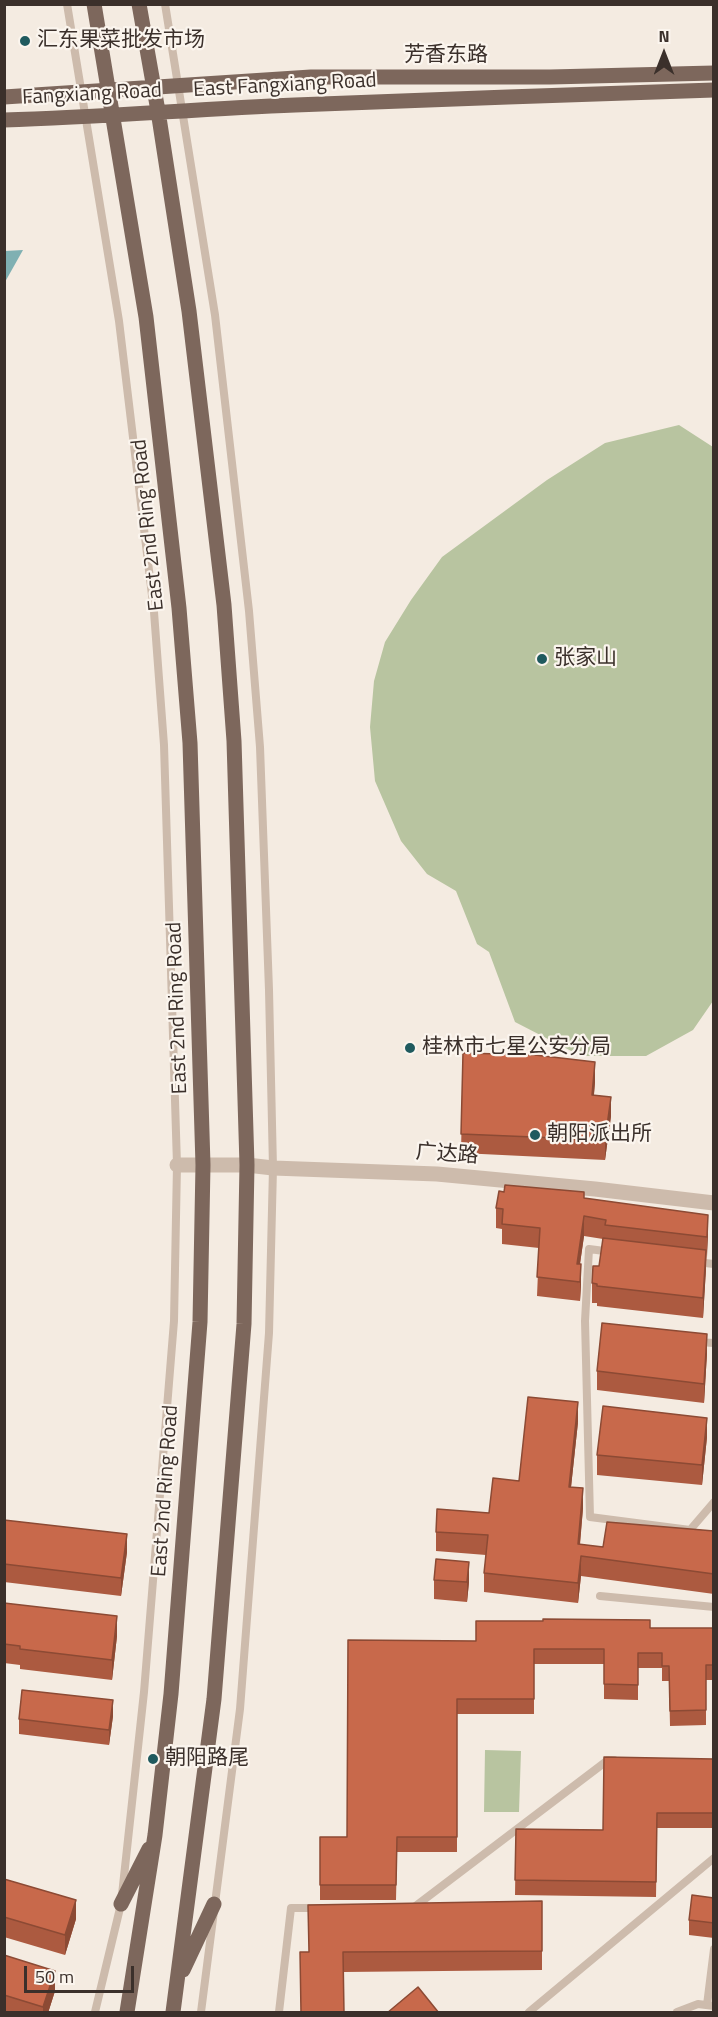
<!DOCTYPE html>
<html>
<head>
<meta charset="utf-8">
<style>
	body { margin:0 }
	#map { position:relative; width:718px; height:2017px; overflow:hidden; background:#f4ebe1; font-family:"Titillium Web",sans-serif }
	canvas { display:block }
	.frame { position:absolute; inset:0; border:6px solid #3b302b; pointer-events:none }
	.north { position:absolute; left:634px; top:24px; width:60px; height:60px; -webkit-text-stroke:4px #fbf5ee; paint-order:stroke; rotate:0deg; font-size:16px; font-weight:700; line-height:24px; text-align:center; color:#3b302b }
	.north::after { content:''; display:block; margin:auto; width:21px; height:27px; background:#3b302b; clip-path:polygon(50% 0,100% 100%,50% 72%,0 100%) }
	.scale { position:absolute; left:24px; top:1966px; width:110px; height:27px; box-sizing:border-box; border:3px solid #3b302b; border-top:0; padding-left:8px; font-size:18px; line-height:21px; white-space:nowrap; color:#3b302b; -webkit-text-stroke:4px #fbf5ee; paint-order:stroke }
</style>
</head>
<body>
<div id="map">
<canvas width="718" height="2017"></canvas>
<div class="frame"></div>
<div class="north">N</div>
<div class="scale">50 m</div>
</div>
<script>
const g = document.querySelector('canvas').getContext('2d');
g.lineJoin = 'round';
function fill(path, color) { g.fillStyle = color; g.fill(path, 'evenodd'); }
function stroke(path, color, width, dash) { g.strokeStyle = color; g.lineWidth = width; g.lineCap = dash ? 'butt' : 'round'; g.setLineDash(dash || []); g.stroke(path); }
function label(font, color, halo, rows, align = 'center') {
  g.font = font + ' "Titillium Web","Noto Sans SC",sans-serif'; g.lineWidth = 4.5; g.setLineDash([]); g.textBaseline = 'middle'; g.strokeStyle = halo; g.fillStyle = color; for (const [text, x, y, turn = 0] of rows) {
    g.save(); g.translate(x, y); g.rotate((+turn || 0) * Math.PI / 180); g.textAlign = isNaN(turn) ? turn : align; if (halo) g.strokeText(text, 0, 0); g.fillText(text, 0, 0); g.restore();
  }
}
fill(new Path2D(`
	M679,425L713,447V1001L693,1030L646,1056H581L515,1022L489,952L477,944L456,891L427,874L401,841L375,781L370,727L374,681L385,642L411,600L442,557L547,480L605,443Z
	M485,1750L521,1751L519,1812H484Z`), '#b8c4a0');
fill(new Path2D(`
	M23,250L5,282V251Z`), '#7fb0b2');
stroke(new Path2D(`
	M67,4L119,321L154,612L164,745L177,1165L174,1321L144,1692L121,1904L95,2012
	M165,4L215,315L249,611L260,747L269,990L273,1168L269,1333L240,1709L201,2012
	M612,1252L589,1249L585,1321L590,1517L690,1530L714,1502
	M696,1262L714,1264
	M697,1342L714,1343
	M600,1596L714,1607
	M413,1908L608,1760H614
	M707,2005L714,1949
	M279,2012L291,1908H319
	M529,2012L714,1858
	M677,2012L698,2004L714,2006`), '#cdbbac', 8);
stroke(new Path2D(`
	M177,1165H247L273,1168L437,1174L595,1189L714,1203`), '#cdbbac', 15);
stroke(new Path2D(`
	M94,4L146,317L179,608L190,743L203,1165L200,1322L171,1694L155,1835L127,2012
	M139,4L158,111L189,311L224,605L234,741L247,1165L244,1324L214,1699L173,2012
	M4,97L311,77H550L714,73
	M4,120C102,117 198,109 295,105C435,99 574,95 714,90
	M121,1904L149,1849
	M183,1970L214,1904`), '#7d675c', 15);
fill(new Path2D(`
	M463,1053L595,1082L594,1095L611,1116L605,1160L461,1153Z
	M504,1192L584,1198L708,1234L703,1318L597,1306V1303H592V1283L599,1266L603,1239L584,1236L580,1264L581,1284L580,1301L537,1296L539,1248L502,1244V1229L496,1228V1208Z
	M707,1353L704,1403L597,1390V1371Z
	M578,1422L571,1487L583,1508L580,1545L603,1547L714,1531V1594L581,1576L578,1603L484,1592V1573L486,1555L436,1551V1532L489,1513L519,1481Z
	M707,1437L702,1485L597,1475V1455Z
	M4,1520L127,1552L121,1596L4,1582Z
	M434,1580L469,1582L467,1602L434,1599Z
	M4,1598L5,1603L117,1636L112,1680L20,1669V1665L4,1663Z
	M650,1628H714V1680H706V1725L670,1726L669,1681H662V1668H638V1700L604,1699V1664H534V1714H457V1852H397L396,1900H320V1837H347L476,1641Z
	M113,1716L109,1745L19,1734V1719Z
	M714,1759V1828H657L656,1897L515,1895L516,1829L603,1830Z
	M4,1879L76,1919L65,1955L4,1937Z
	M714,1898V1938L689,1935V1920Z
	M542,1901V1970L344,1972L309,1952Z
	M4,1955L55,1991L48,2013H4Z`), '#ac5a40');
fill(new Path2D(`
	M595,1062V1082L592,1114V1095Z
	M611,1097V1116L605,1160V1140Z
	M584,1192V1236L577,1284V1264Z
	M708,1215V1234L707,1257V1237Z
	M706,1250V1269L703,1318V1298Z
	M581,1264V1284L580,1301V1282Z
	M707,1334V1353L704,1403V1384Z
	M578,1402V1422L569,1506V1487Z
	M707,1418V1437L702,1485V1465Z
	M583,1488V1508L578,1564V1544Z
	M127,1534V1552L121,1596V1578Z
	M581,1556V1576L578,1603V1583Z
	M469,1562V1582L467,1602V1582Z
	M117,1616V1636L112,1680V1660Z
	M113,1700V1716L109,1745V1730Z
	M76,1900V1919L65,1955V1935Z
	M55,1971V1991L48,2013H43V2007Z`), '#8c4a34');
const building = new Path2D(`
	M463,1053L535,1055L595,1062L592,1095L611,1097L605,1140L461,1134Z
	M505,1185L584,1192V1198L708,1215L707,1237L605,1225L606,1220L584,1216L577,1264H581L580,1282L537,1277L540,1228L502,1224L503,1209L496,1208L499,1191L504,1192Z
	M603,1238L706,1250L703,1298L597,1286V1284L592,1283L593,1266H599Z
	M602,1323L707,1334L704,1384L597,1371Z
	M528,1397L578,1402L569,1487L583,1488L578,1544L603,1547L607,1522L714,1531V1574L581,1556L578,1583L484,1573L488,1535L436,1532L437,1509L489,1513L493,1478L519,1481Z
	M603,1406L707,1418L702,1465L597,1455Z
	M4,1520L127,1534L121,1578L4,1564Z
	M436,1559L469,1562L467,1582L434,1580Z
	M4,1603L117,1616L112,1660L20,1649V1646L4,1644Z
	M543,1619L650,1620V1628H714V1665H706V1710L670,1711L669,1666H662V1653H638V1685L604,1684V1649H534V1699H457V1837H397L396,1885H320V1837H347L348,1640L476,1641V1621H543Z
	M22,1690L113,1700L109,1730L19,1719Z
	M604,1757L714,1759V1813H657L656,1882L515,1880L516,1829L603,1830Z
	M4,1879L76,1900L65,1935L4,1917Z
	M692,1895L714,1898V1923L689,1920Z
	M542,1901V1951L343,1952L344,2013H301L300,1952H309L308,1905Z
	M4,1955L55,1971L43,2007L4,1995Z
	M418,1987L439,2013H387Z`);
fill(building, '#c8694b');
stroke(building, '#8c4a34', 1.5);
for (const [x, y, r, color] of [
	[25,41,6,"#1f5a5e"],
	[542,659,6,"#1f5a5e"],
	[410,1048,6,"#1f5a5e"],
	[535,1135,6,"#1f5a5e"],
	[153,1759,6,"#1f5a5e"]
]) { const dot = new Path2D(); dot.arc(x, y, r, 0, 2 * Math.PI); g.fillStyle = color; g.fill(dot); stroke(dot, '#fbf5ee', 2); }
label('21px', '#3b302b', '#fbf5ee', [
	["汇东果菜批发市场",37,41],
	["张家山",554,659],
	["桂林市七星公安分局",422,1048],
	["朝阳派出所",547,1135],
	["朝阳路尾",165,1759]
], 'left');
label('21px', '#3b302b', '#fbf5ee', [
	["芳香东路",446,56],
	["East Fangxiang Road",285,86,-3],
	["Fangxiang Road",92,95,-3],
	["East 2nd Ring Road",149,525,-96],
	["East 2nd Ring Road",178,1008,-92],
	["广达路",447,1155,4],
	["East 2nd Ring Road",166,1491,-86]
]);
</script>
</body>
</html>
